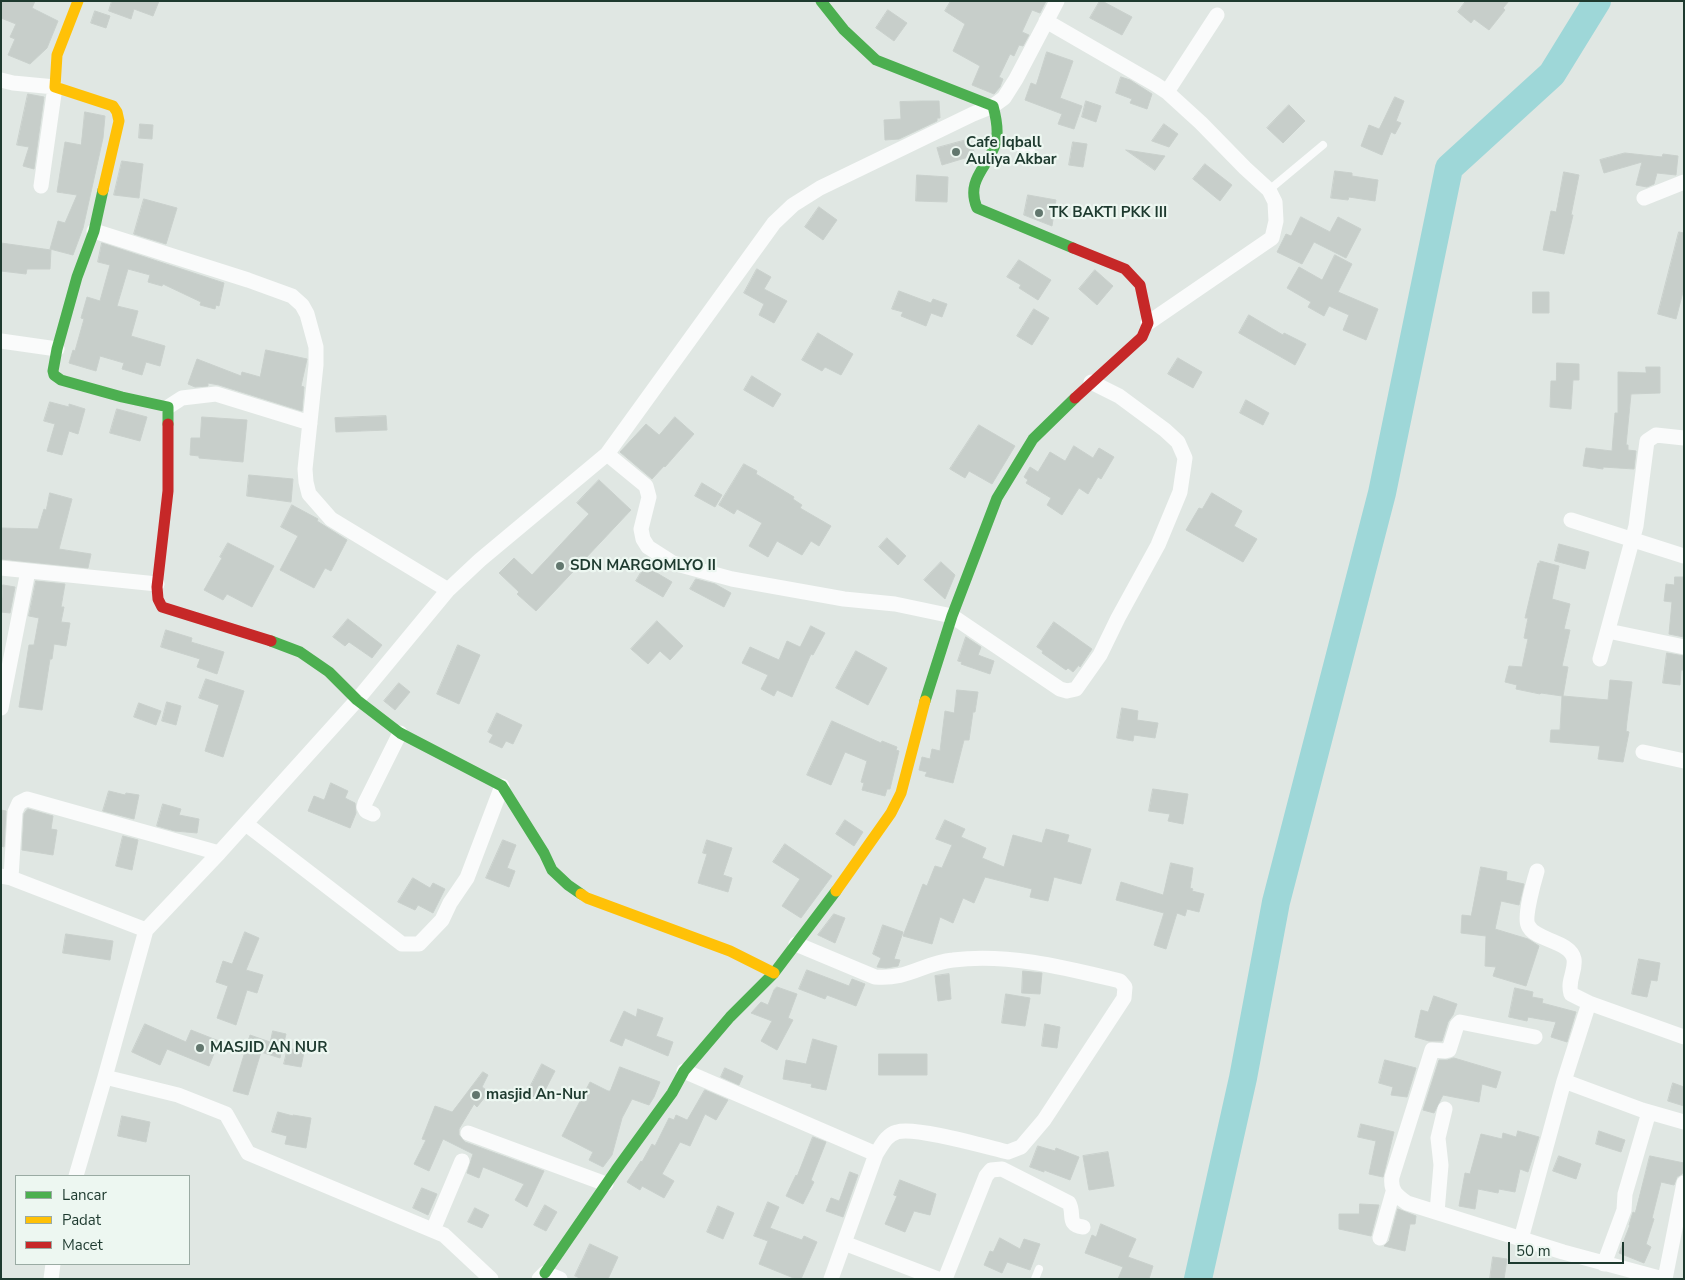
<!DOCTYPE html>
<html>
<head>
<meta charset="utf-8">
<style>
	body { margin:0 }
	#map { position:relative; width:1685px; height:1280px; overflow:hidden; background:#e0e7e3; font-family:"Nunito Sans",sans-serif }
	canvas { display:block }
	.frame { position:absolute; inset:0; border:2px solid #1e3a2f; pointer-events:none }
	.legend { position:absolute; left:15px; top:1175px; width:175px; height:90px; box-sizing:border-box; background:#edf7f1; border:1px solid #9aaba3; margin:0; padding:6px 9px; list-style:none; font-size:15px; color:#1e3a2f }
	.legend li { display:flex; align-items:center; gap:10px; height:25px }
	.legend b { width:25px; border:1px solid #9aaba3 }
	.scale { position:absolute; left:1508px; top:1242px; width:116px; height:22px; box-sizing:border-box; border:2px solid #1e3a2f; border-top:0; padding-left:6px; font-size:15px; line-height:18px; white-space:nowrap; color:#1e3a2f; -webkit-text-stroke:4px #edf7f1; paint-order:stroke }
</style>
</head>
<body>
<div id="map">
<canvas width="1685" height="1280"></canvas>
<div class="frame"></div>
<ul class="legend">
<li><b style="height:6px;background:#4caf50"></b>Lancar</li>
<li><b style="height:6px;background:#ffc107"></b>Padat</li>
<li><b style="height:6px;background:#c62828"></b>Macet</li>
</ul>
<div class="scale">50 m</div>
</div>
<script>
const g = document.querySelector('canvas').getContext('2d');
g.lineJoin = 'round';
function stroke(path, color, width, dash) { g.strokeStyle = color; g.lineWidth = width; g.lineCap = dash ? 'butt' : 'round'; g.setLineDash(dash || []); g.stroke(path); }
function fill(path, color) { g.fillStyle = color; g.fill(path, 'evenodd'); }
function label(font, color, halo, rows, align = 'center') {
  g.font = font + ' "Nunito Sans",sans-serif'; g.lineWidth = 4.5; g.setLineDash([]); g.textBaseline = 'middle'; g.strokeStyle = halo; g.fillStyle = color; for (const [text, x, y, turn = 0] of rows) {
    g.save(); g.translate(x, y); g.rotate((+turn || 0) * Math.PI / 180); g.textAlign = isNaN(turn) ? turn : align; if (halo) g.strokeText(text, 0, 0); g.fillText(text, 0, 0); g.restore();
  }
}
stroke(new Path2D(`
	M1198,1279L1243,1078L1276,902L1382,493L1449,168L1552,74L1597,1`), '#9ed7d8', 28);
const building = new Path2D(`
	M1,1H35L32,8L58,21L47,48L30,64L8,55L15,39L10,37L16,24L1,18Z
	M112,1H159L153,16L134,9L131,19L109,11Z
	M951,1H1046L1040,13L1032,10L1022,32L1029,35L1023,46L1019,45L1014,56L1010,54L999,77L1003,79L1000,87L994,94L972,85L980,66L953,51L965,24L945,11Z
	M1100,1H1102L1132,17L1122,35L1090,18Z
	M1466,1H1509L1503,8L1505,10L1489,30L1474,19L1471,23L1458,12Z
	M888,10L907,23L894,41L876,28Z
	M95,11L110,16L106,28L91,23Z
	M1047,52L1073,61L1060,98L1082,106L1074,129L1058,124L1062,114L1025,100L1031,83L1036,85Z
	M1121,77L1130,80L1152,94L1147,109L1130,103L1132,99L1116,93Z
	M28,94L44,97L34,169L23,166L29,147L17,145Z
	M1395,97L1404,101L1396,121L1401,123L1395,134L1391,132L1382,155L1361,146L1369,125L1379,129Z
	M922,101H939L940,118H937V121L899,139L885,140L884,120L901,119L900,102Z
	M1086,101L1101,106L1096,122L1082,117Z
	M1289,105L1305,121L1283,143L1267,128Z
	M85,112L105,116L103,138L83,228L73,255L50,249L58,221L65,223L77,195L57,192L65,142L81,145Z
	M140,124L153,125L152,139L139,138Z
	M1164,124L1178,134L1169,147L1152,141Z
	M970,139L975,155L942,165L937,148Z
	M1073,142L1087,144L1083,167L1069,165Z
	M1126,150L1165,156L1155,170Z
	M1625,153L1662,157L1663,154L1678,156L1676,175L1657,173L1654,184L1647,187L1636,185L1642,162L1604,173L1600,160Z
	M122,161L143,164L139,198L114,195Z
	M1205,164L1232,185L1220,201L1193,179Z
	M1335,171L1352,173V176L1378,180L1375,201L1349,197L1348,200L1331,198Z
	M1564,172L1579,175L1571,215H1573L1564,254L1543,250L1551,211L1556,212Z
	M917,175L948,177L947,202L916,201Z
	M1028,195L1056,200L1052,226L1024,215Z
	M144,199L177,208L166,244L134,234Z
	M819,207L837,220L823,240L805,227Z
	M1301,217L1330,232L1338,217L1361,229L1346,258L1314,242L1302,264L1277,252L1286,234L1291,236Z
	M1679,232L1684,233V288L1676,319L1658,314Z
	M1,243L51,250L50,269H27L26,274L1,271Z
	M102,243L224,283L219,306L216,305L215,309L200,305L201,302L163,284L162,286L148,282L150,275L128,269L117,306L138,311L131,336L165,346L160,366L146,362L142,375L122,369L124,363L100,356L96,371L69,363L73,350L75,351L84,319L81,318L87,297L100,301L110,265L98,262Z
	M1335,255L1352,264L1338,292L1378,309L1366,340L1343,330L1349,315L1329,306L1324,316L1308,307L1311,302L1287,288L1299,267L1322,280Z
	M1019,260L1051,280L1038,300L1019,288L1021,285L1007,277Z
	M757,269L771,277L764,289L787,301L774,323L759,315L764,304L744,293Z
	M1095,270L1113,286L1097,305L1079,289Z
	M899,291L931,303L933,299L947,304L942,317L931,313L926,326L901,316L903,312L892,309Z
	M1533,292H1549V313H1533Z
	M1034,309L1049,318L1032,345L1017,336Z
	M1249,315L1283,335L1284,333L1306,344L1295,365L1239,333Z
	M818,333L853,354L841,375L825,367L822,371L802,360Z
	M266,350L307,359L301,386L304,387L302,411L219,385L208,383V386L195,387L188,384L197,359L241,376L242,372L260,377Z
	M1178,358L1202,372L1193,388L1168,374Z
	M1557,363L1579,364V380H1573L1571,409L1550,407L1551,381H1556Z
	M1646,367H1660V393L1631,394L1626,445H1628V450L1636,451L1634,469L1603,467V469L1583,466L1586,448L1612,451L1615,413H1618V372L1646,373Z
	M752,376L781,394L773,407L744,390Z
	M1246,400L1269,413L1263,425L1240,413Z
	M50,402L69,407V404L85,409L78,434L69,431L62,455L47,451L55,424L44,421Z
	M117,409L147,417L140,441L110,433Z
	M386,416L387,430L336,432L335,418Z
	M202,417L247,420L243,462L199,458V456L190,455L191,438H200Z
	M675,417L694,434L665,467L664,466L652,479L620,452L646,424L659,435Z
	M979,425L1015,446L992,484L969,471L965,478L950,469Z
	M1074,446L1093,458L1099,448L1114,457L1101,479L1098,477L1088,494L1079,488L1062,515L1047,505L1051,498L1026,483L1028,480L1024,477L1030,467L1038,472L1050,452L1065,461Z
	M744,464L757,471L756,474L794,497L793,499L802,505L800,508L831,526L819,546L811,541L802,555L777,541L768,557L749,546L762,523L737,509L734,514L719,505Z
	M249,475L293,479L291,502L247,496Z
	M599,480L631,510L536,611L517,594L519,592L499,573L514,558L532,575L589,514L577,503Z
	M702,483L722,495L715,507L695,496Z
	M50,493L72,499L59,549L91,554L88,568L1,559V528L38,529L44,509L46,510Z
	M1212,493L1242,511L1234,526L1257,539L1243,562L1186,530L1199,508L1202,509Z
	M292,505L318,519L317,521L347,540L331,571L325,568L314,588L280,570L298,536L281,527Z
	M887,538L906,556L898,565L879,547Z
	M228,543L274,566L252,607L227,594L223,600L204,590L222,558L220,557Z
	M1559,544L1589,552L1585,569L1555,561Z
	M1540,561L1559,566L1552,599L1570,604L1564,629L1570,630L1562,666L1568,667L1563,696L1608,700L1610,680L1632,682L1627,721L1626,731L1629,732L1623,762L1598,759L1600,746L1550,742L1551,730H1560L1562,696L1541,693L1540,694L1516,689L1517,685L1505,682L1509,666L1522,667L1528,639L1524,638L1528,618H1525L1538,563H1540Z
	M941,562L955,575L945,599L924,580Z
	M645,566L672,582L663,597L636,581Z
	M1675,577H1684V637L1669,634L1672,602L1664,601L1666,584L1674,585Z
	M696,579L715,584L731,593L724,607L690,589Z
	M36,581L65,584L61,607H64L61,622L70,623L66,646L54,644L52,659H50L42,710L19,707L29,645H34L39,618L29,616Z
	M3,585L15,587L10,613L1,612Z
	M348,619L382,645L372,658L349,642L345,646L333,637Z
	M657,621L683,646L670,660L660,651L648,664L631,649Z
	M1054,622L1092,649L1080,667L1079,665L1073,672L1068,668L1066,670L1042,653L1043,651L1037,647Z
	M811,626L825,633L813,655L811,654L792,697L777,690L774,696L761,689L768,675L742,663L750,647L779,660L787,641L800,647Z
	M166,630L192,638L191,642L224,652L217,674L197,667L200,659L161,647Z
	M966,637L981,647L978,655L994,661L990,674L961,664L962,662L958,661Z
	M458,645L480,655L459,704L437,694Z
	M856,651L887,668L868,705L836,688Z
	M1667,653L1684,656V670H1681L1680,685L1663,683Z
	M206,679L244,691L223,757L205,751L219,705L199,698Z
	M399,683L410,692L395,710L384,701Z
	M957,690L978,692L975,712H973L969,740H964L953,783L925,776L927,772L919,770L922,757L930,759L932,749L940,751L945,711L954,713Z
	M167,702L181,706L176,725L162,721Z
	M139,703L161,711L156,725L134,717Z
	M1122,708L1138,711L1137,720L1158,723L1155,738L1134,735L1133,741L1117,738Z
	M497,713L522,725L513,744L506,741L502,748L489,742L493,735L488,732Z
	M832,721L881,743L882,741L897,747L896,750L899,751L890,789H887L885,796L862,790L864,783L861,782L867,761L845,752L831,785L807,775Z
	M331,783L348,791L345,798L355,803L356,813L350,828L308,811L314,796L324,800Z
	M1153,789L1188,794L1183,824L1168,821L1170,814L1149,811Z
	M109,791L125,795L126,793L139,795L134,819L103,811Z
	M163,804L181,809L179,815L199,819L197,833L175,831L157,826Z
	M28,809L53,816L51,829L57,830L53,855L22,850L24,814Z
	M1,810L6,811L4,847L1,846Z
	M845,820L863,832L854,846L836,834Z
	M945,820L965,829L961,837L986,848L982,858L1004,867L1013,835L1042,843L1046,829L1069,835L1067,842L1091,849L1081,884L1054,877L1048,901L1030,897L1032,889L985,877L974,903L963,898L953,923L940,917L932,944L903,936L923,884L927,886L935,866L942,868L952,845L936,839Z
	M123,836L138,840L132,870L116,866Z
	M503,840L516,845L507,868L515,871L509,887L486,878Z
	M707,840L732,848L723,875L732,878L728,892L698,883L707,854L703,853Z
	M785,844L832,876L801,918L782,906L800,879L773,862Z
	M1171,863L1193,868L1190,888L1193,889L1192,891L1204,894L1199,912L1187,909L1185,916L1177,913L1166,949L1154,945L1164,913L1116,900L1121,882L1163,895Z
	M1481,867L1507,872L1506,880L1524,884L1519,905L1501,901L1495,929L1528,939L1539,946L1526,986L1493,976L1496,967L1485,966L1486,936L1461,933L1462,915L1471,916Z
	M413,878L430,888L433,883L445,889L433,913L418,905L415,910L398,902Z
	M834,914L845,918L835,943L818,935Z
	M883,925L903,932L894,959L900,960L898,966L886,968L877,967L881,958L873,954Z
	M245,932L259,938L246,970L263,975L257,993L247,990L236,1025L217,1018L228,986L216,982L223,961L232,964Z
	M66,934L113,941L110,960L63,953Z
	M1639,959L1660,963L1657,981L1651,980L1647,997L1632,994Z
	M807,970L849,986L852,979L865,984L856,1006L827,995L825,999L799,989Z
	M1023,971L1042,973L1040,994L1022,993Z
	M949,974L951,999L938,1001L935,976Z
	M777,987L797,994L788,1018L793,1020L777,1050L761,1041L772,1021L751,1013L761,1002L768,1005L774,990Z
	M1515,988L1533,992L1532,997L1543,999L1542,1003L1576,1012L1567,1042L1551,1037L1556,1022L1528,1017L1527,1021L1509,1017Z
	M1006,994L1030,998L1025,1026L1002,1023Z
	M1434,996L1457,1004L1453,1015L1448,1022L1442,1041H1429L1415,1037L1421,1010L1428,1012Z
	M638,1009L663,1018L656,1036L673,1042L668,1056L625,1038L622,1046L610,1041L624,1011L636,1017Z
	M145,1024L186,1042L191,1030L219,1041L209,1066L167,1049L160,1065L132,1052Z
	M1045,1024L1060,1027L1057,1048L1042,1046Z
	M273,1031L286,1034L280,1058L261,1052L248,1095L233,1091L250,1035L270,1042Z
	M813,1039L837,1046L826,1090L811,1087L812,1084L783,1079L786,1060L806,1064Z
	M288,1048L304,1052L301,1067L284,1064Z
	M879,1054H927V1075H879Z
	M1454,1058L1501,1072L1496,1088L1482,1084L1479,1102L1443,1095L1434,1113L1423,1110L1439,1060H1447Z
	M1385,1060L1416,1068L1407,1097L1391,1095L1393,1087L1379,1083Z
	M542,1064L555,1071L540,1100L527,1093Z
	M620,1067L660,1082L654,1097L649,1105L632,1099L622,1118L612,1155L603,1167L589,1160L593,1152L562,1136L590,1082L608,1091H610Z
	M725,1068L743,1076L739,1085L721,1077Z
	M483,1072L488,1075L482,1087L489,1092L477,1107L474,1104L459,1129V1135L465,1142L544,1171L527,1207L515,1200L524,1184L483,1167L479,1178L467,1173L473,1154L443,1139L429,1171L414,1164L426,1140L422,1139L435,1106L452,1112Z
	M1673,1083L1684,1087V1106L1668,1101Z
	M705,1090L728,1100L716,1120L705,1114L690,1146L680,1142L662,1174L674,1181L664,1198L642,1186L640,1190L627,1182L641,1161L642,1162L652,1144L655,1146L669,1118L674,1120L676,1115L687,1120Z
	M278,1112L293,1116V1115L311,1118L306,1148L285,1144L287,1136L272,1132Z
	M122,1116L150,1122L146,1142L118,1136Z
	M1361,1124L1394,1132L1383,1177L1369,1174L1376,1141L1358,1137Z
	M1518,1131L1539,1137L1528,1172L1520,1169L1515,1192L1499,1189L1498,1193L1478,1189L1475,1209L1459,1206L1465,1173L1470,1174L1481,1134L1502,1139L1503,1133L1516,1137Z
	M1599,1131L1625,1140L1621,1152L1596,1144Z
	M813,1137L826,1142L811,1180L814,1182L803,1204L786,1196L796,1175L797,1176Z
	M1038,1146L1055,1151L1056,1148L1079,1157L1070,1180L1044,1170V1172L1030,1167Z
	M1108,1152L1114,1186L1089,1190L1083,1156Z
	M1559,1156L1581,1164L1576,1179L1553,1171Z
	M1650,1156L1684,1163V1167L1682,1174L1677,1177L1674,1185L1661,1182L1652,1218L1654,1219L1646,1244L1651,1247L1644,1263L1619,1253L1630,1225H1629L1633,1212L1635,1213Z
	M850,1172L858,1175L843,1217L826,1211L831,1198L839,1201Z
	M900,1180L936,1194L930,1215L914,1211L905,1232L885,1224L897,1196L894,1195Z
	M422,1188L437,1194L428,1215L413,1208Z
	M768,1202L779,1207L770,1228L802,1240L804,1236L817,1242L801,1279H796L759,1264L768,1241L754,1236Z
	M1360,1204L1379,1205L1371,1236L1339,1229V1214H1359Z
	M545,1205L557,1212L546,1231L534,1225Z
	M718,1206L734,1213L723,1239L707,1232Z
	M475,1208L489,1215L482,1228L468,1222Z
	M1398,1209L1416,1216L1415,1224H1410L1405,1251L1384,1246L1389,1241Z
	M1101,1224L1136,1239L1128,1257L1153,1266L1149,1279H1118L1123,1267L1085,1253L1092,1235L1096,1237Z
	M1000,1238L1020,1249L1024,1239L1040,1244L1030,1270L1007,1262L1002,1273L984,1265L990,1251L993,1252Z
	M590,1244L618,1257L608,1279H582L575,1276Z
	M1493,1257L1507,1259L1504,1279H1490Z`);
fill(building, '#c7ceca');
stroke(building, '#c9d0cc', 1);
stroke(new Path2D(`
	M998,141L1031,151
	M1269,190L1323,145
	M1035,1279L1039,1269`), '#fafbfb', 8);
stroke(new Path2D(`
	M1046,21L1155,84L1167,92L1201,123L1245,168L1269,190L1275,202L1276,221L1272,238L1148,323
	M1,80L13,83L55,87L41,186
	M1167,92L1217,15
	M1644,198L1684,182
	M94,231L248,280L292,296L302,305L307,314L316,347V365L305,469L306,482L309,494L331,519L448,590
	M1,341L57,349
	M168,407L182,398L216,394L310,423
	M607,454L646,486L649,497L641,529L643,539L648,547L673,563L732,579L844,599L895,604L952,616L1060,689L1067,691L1076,689L1100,655L1118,618L1158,545L1180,492L1185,458L1178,442L1165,430L1119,396L1091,382
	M1571,520L1684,556
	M1,568L157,584
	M1608,631L1684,647
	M1600,659L1636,526L1647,441L1656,435L1684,438
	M1,708L28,571
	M1643,752L1684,761
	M373,814L366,811L364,807L365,803L400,733
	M246,824L402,944H419L442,920L450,903L467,878L502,786
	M1537,871C1534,881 1524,917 1528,925C1534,941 1570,940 1574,959C1576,971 1567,980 1571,994L1589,1003
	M1,876L11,878L146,930L219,853L357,700L448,590L480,560L607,454L774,223L793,205L820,188L973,114L993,106L1004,98L1016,79L1057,1
	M11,878L15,812L19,803L27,799L219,853
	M796,944L875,977C908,980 923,963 953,960C1009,953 1066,968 1120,981L1125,987L1124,998L1044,1120L1021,1147L1008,1152C987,1147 915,1126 897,1132C886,1135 882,1145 876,1154L831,1279
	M1535,1037L1460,1022L1457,1025L1449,1050L1445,1051L1432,1050L1392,1177C1390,1191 1397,1196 1407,1203L1563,1252L1663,1279
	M1684,1037L1589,1003L1564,1081L1642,1110L1684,1122
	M684,1071L876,1154
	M105,1077L146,930
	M468,1133L606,1184
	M76,1176L105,1077L178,1095L226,1114L248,1153L444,1235L491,1279
	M1437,1212L1441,1165L1438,1138L1445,1109
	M433,1230L462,1161
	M1380,1238L1393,1192
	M1521,1239L1564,1081
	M844,1243L938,1279
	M1604,1264L1624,1210L1625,1194L1649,1112
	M51,1279L53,1264
	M539,1279L545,1273L560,1279
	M945,1279L986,1176L991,1170L1002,1169L1069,1203C1075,1214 1066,1225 1083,1227
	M1665,1279L1684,1183`), '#fafbfb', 15);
stroke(new Path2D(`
	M821,1L844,30L876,60L993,106C996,117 999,130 996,142C989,167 965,179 977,208L1073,248
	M103,190L94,231L77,277L57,349L53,371L54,375L61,380L122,397L168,407V424
	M271,641L300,652L329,672L357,700L400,733L502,786L544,853L552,870L568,885L581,894
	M925,701L952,616L997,498L1033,439L1075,398
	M545,1273L616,1170L672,1093L684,1071L730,1017L774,973L836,891`), '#4caf50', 11);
stroke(new Path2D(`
	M78,1L57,55L55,87L113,106L117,112L119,121L103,190
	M836,891L891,813L901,793L925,701
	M581,894L587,898L730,951L774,973`), '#ffc107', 11);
stroke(new Path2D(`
	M1073,248L1125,269L1140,285L1148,323L1142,337L1075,398
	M168,424V491L157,587L158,599L162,607L271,641`), '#c62828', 11);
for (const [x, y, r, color] of [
	[956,152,5,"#62776e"],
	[1039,213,5,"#62776e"],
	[560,566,5,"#62776e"],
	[200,1048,5,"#62776e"],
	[476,1095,5,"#62776e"]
]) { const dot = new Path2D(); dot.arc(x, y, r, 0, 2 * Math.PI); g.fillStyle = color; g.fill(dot); stroke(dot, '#edf7f1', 2); }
label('bold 15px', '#1e3a2f', '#edf7f1', [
	["Cafe Iqball",966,143],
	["Auliya Akbar",966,160],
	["TK BAKTI PKK III",1049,213],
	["SDN MARGOMLYO II",570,566],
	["MASJID AN NUR",210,1048],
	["masjid An-Nur",486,1095]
], 'left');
</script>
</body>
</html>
